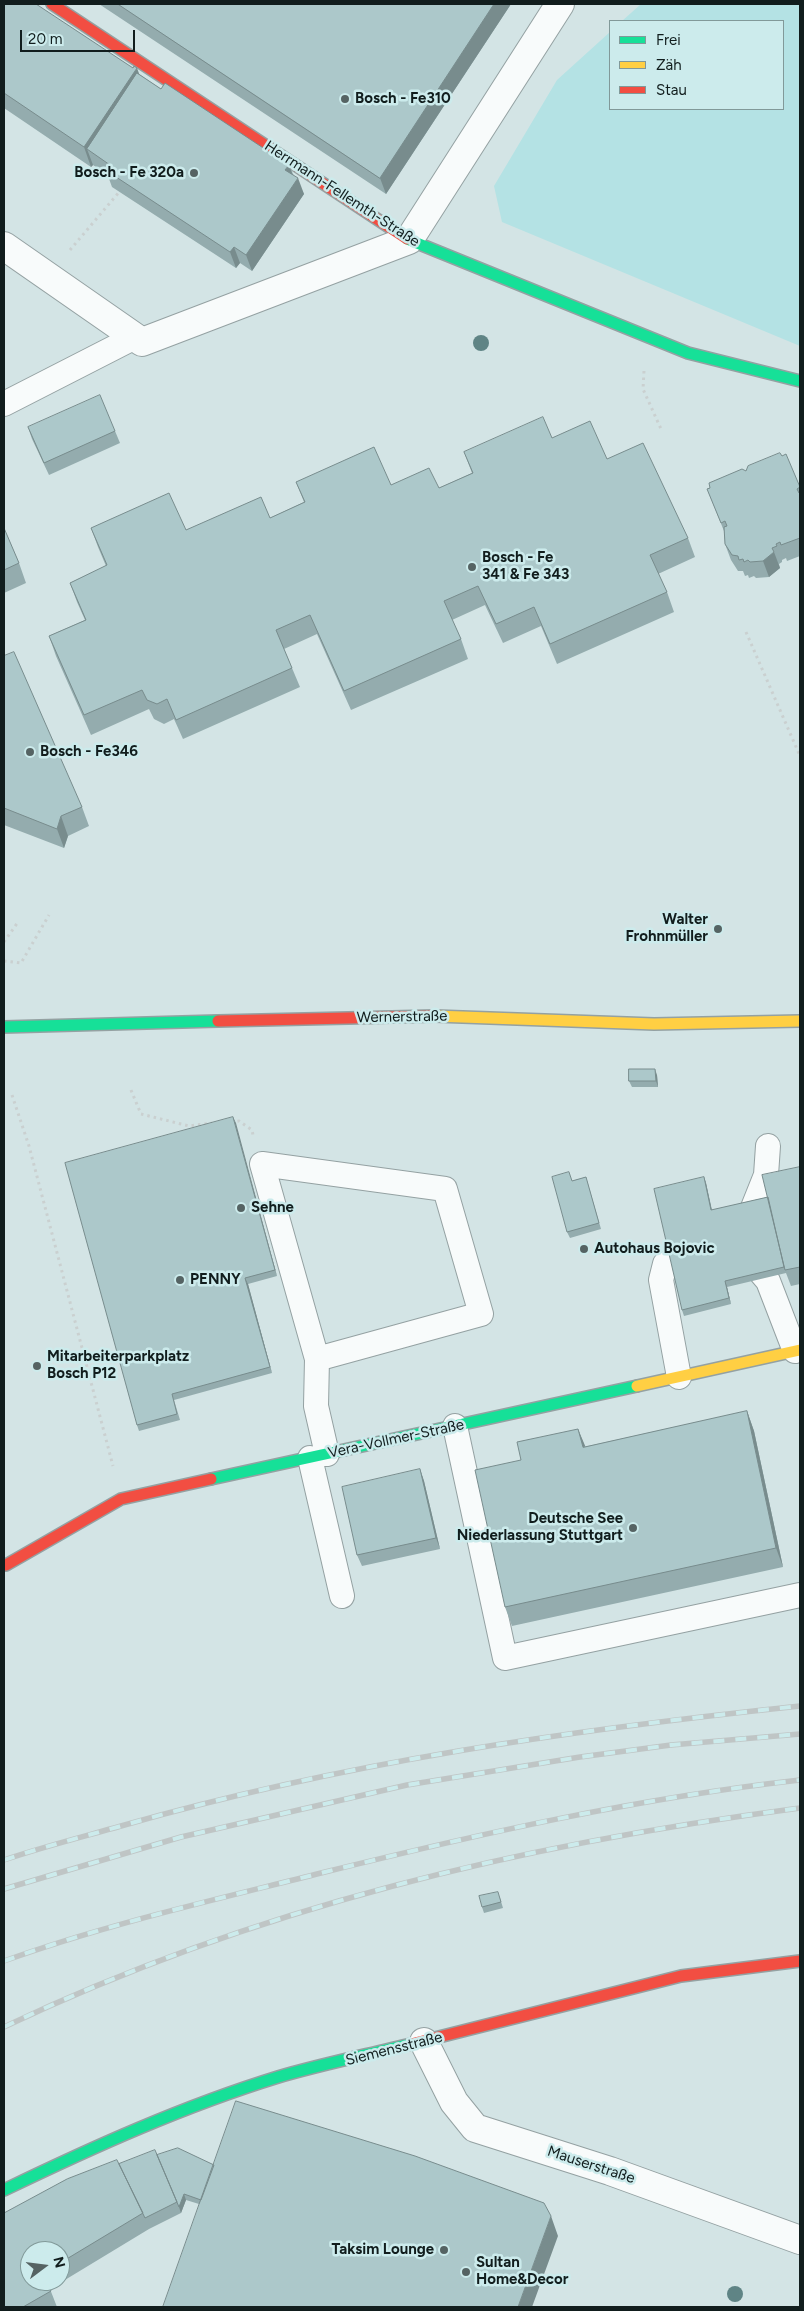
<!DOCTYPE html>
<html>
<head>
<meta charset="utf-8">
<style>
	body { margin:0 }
	#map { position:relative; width:804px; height:2311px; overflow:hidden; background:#d3e4e5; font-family:Figtree,sans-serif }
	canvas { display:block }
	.frame { position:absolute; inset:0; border:5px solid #111d1d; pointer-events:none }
	.legend { position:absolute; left:609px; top:20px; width:175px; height:90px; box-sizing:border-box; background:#ccebec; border:1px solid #819999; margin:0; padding:6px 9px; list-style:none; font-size:15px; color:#111d1d }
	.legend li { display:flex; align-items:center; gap:10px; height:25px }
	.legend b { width:25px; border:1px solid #819999 }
	.north { position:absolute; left:20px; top:2241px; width:50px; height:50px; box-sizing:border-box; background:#ccebec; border:1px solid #819999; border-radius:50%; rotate:75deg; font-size:14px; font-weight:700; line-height:20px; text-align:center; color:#111d1d }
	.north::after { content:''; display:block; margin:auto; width:18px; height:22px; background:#556363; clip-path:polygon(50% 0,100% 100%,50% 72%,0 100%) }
	.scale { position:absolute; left:20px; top:30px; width:115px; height:22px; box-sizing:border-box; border:2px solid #111d1d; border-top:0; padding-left:6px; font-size:15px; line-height:18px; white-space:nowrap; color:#111d1d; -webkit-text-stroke:4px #ccebec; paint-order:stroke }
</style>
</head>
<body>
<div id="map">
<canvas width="804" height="2311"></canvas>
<div class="frame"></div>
<ul class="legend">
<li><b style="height:6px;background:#16e098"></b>Frei</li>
<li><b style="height:6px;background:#ffcf43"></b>Zäh</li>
<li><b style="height:6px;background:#f24e42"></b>Stau</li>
</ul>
<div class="north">N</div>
<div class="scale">20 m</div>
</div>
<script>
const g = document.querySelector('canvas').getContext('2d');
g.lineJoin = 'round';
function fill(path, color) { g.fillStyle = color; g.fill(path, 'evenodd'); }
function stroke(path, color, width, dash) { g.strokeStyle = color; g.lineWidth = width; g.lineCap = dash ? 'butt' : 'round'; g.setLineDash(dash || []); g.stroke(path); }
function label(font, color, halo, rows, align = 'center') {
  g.font = font + ' Figtree,sans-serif'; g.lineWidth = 5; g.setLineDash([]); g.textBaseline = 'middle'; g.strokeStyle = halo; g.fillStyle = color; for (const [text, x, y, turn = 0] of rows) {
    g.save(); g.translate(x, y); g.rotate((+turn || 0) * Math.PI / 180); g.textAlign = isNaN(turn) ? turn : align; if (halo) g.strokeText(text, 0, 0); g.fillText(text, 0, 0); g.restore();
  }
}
fill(new Path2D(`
	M641,4H800V346L502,222L494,186L557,80L610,32V109H783V21H622Z`), '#b4e2e4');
const lane = new Path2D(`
	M4,404L135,337
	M744,1230L766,1175L768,1146
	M745,1254L768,1281L795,1351
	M317,1359L481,1314L445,1189L262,1164L317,1359L316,1406L327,1454
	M679,1377L661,1280L665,1264L701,1255
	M455,1426L505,1658L800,1595
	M310,1458L342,1596`);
const street = new Path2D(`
	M4,246L142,342L409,240L560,4
	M424,2042L454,2102L475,2128L610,2171L800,2240`);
const fast = new Path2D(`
	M407,239L688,353L800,381
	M4,1027L218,1021
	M211,1479L637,1386
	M4,2190C93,2147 184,2106 278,2077C322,2064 367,2055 411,2044`);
const slow = new Path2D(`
	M435,1016L654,1024L800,1021
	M637,1386L800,1350`);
const jam = new Path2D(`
	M52,4L407,239
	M218,1021L435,1016
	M6,1565L121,1499L211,1479
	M411,2044L681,1976L800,1961`);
stroke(lane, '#94a1a2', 26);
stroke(street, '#94a1a2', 30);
stroke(fast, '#94a1a2', 14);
stroke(slow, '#94a1a2', 14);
stroke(jam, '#94a1a2', 14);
stroke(new Path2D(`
	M70,250L120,191
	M644,371L643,389L661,429
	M746,632L800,756
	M4,942L18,922
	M4,961L21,963L49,915
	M131,1090L141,1114L189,1126L212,1123
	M12,1095L29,1146L113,1466
	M231,1122L239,1121L252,1130L253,1135`), '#cad0d0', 3, [2.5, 4]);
stroke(lane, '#f8fbfb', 24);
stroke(street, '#f8fbfb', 28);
stroke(fast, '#16e098', 11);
stroke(slow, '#ffcf43', 11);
stroke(jam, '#f24e42', 11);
const rail = new Path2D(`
	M4,1860C42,1847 82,1837 121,1826C344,1762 571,1730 800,1706
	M4,1889L181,1837L407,1785L580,1757L671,1745L800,1734
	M4,1961C107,1924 214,1900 321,1873C479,1834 638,1798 800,1780
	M4,2027C256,1907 524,1844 800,1808`);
stroke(rail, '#bfc5c5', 5.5);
stroke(rail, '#ccebec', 4, [11]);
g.fillStyle = '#5f8485';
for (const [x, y] of [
	[481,343],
	[735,2294]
]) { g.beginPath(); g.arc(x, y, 8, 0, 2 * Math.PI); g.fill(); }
fill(new Path2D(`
	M4,4L139,74L161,89L289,165L293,174L304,194L252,271L240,263L236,268L112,187L108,176L93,165L91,167L4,108Z
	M99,4H511L386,194Z
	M28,427L115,431L120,443L49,475L32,439Z
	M552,438L607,459L688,538L695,557L658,574L667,592L674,612L557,664L541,626L503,643L485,605L452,620L461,639L468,659L351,710L317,634L284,649L300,687L183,739L174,719L164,724L154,719L149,709L91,735L56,656L49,636L85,620L77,602L70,583L106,566L98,547L91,528L186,530L270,518L304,502L296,482L391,485L439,488L472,473L464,452Z
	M746,471L800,487V556L787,561L786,558L782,560V562L779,564L780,568L769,577L756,578L754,576L749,578L748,575L745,576L743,571H738L731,560L725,544L724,531L707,489Z
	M4,528L19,563L26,583L4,593Z
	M4,656L82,807L89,826L68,836L64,848L4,825Z
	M657,1075L658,1087H632L629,1081Z
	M233,1117L277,1276L248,1284L272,1373L174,1400L180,1420L139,1431L137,1425Z
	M800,1167V1284L791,1286L786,1273L727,1287L731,1304L684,1316L682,1310L704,1177L706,1183L712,1210L768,1197Z
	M586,1177L601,1229L570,1238L567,1232L572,1181Z
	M747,1411L754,1431L783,1567L512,1626L505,1607L521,1460L578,1429L585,1447Z
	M420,1469L424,1481L440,1549L362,1566L357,1555Z
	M500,1898L503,1908L484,1913L482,1907Z
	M157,2155L214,2165L558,2236L199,2204L186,2200L181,2213L149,2229L50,2289L57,2307H4L119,2164ZM60,2251V2281H30Z`), '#94acae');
fill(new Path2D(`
	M494,4H511L386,194L380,178Z
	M137,68L144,87L87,149L93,165L91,167L84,147Z
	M289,165L295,181L285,170Z
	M298,178L304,194L252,271L246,255Z
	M234,247L240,263L236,268L230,252Z
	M774,552L780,568L769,577L763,561Z
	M61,816L68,836L64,848L57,829Z
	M655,1069L657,1075L658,1087L656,1081Z
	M233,1117L236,1123L277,1276L275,1270Z
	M704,1177L706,1183L713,1216L711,1210Z
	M245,1278L248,1284L272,1373L270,1367Z
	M725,1281L727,1287L731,1304L729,1298Z
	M747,1411L754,1431L783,1567L776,1548Z
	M578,1429L586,1448L583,1447Z
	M420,1469L424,1481L440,1549L436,1538Z
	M184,2194L186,2200L181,2213L179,2207Z
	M551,2216L558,2236L532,2307H518Z`), '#788c8d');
const building = new Path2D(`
	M4,4H36L133,68L134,66L137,68L84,147L4,93Z
	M118,4H494L380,178Z
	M137,73L161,89L165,83L289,165L285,170L298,178L246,255L234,247L230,252L107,171L110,165L87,149Z
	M100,395L115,431L44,463L28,427Z
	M543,417L552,438L590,421L607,459L643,443L688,538L650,555L667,592L550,644L534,607L496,624L478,586L444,601L461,639L344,691L310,615L276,630L292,668L176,720L167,699L157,704L147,700L142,690L84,715L49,636L86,620L70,583L107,565L91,528L169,493L186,530L261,497L270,518L305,502L296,482L374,447L391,485L429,468L439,488L473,473L464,452Z
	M780,453L782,456L786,454L800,487L797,489L799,493H800V538L781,545L780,542L776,544L777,546L772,548L774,552L763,561L750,562L748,560L744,562L743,559L739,560L738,556L732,555L725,544L724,527L727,526L725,521L721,523L707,489L710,488L709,483L742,469L746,471L748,466Z
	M4,528L19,563L4,570Z
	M14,652L82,807L61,816L57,829L4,808V656Z
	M629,1069H655L656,1081H629Z
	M233,1117L275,1270L245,1278L270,1367L172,1394L177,1414L137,1425L65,1163Z
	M800,1167V1267L785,1270L762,1175Z
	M569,1172L572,1181L586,1177L599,1223L567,1232L552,1177Z
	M704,1177L711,1210L768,1197L784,1267L725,1281L729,1298L682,1310L654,1189Z
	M747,1411L776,1548L505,1607L475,1470L521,1460L517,1442L578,1429L583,1447Z
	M420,1469L436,1538L357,1555L342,1487Z
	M498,1892L501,1902L482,1907L479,1896Z
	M236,2101L415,2156L544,2203L551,2216L518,2307H163Z
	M178,2148L214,2165L201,2200L184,2194L179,2207L157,2155Z
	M155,2150L177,2202L145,2218L119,2164Z
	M117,2160L143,2213L60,2263V2251H30V2281H46L51,2291L23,2307H4V2213L67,2179Z`);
fill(building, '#acc8ca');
stroke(building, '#788c8d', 1);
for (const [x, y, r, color] of [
	[345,99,5,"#556363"],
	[194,173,5,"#556363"],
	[472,567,5,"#556363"],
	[30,752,5,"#556363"],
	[718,929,5,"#556363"],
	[241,1208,5,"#556363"],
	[584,1249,5,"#556363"],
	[180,1280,5,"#556363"],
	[37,1366,5,"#556363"],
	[633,1528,5,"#556363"],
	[444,2250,5,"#556363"],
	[466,2272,5,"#556363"]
]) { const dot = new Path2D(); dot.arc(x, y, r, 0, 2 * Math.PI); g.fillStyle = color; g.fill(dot); stroke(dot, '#ccebec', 2); }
label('bold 15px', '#111d1d', '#ccebec', [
	["Bosch - Fe310",355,99],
	["Bosch - Fe 320a",184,173,"right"],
	["Bosch - Fe",482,558],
	["341 & Fe 343",482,575],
	["Bosch - Fe346",40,752],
	["Walter",708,920,"right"],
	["Frohnmüller",708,937,"right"],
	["Sehne",251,1208],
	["Autohaus Bojovic",594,1249],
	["PENNY",190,1280],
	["Mitarbeiterparkplatz",47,1357],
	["Bosch P12",47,1374],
	["Deutsche See",623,1519,"right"],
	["Niederlassung Stuttgart",623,1536,"right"],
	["Taksim Lounge",434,2250,"right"],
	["Sultan",476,2263],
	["Home&Decor",476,2280]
], 'left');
label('15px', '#111d1d', '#ccebec', [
	["Herrmann-Fellemth-Straße",342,194,33],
	["Wernerstraße",402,1017,-1],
	["Vera-Vollmer-Straße",396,1439,-12],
	["Siemensstraße",394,2049,-14],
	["Mauserstraße",591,2165,18]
]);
</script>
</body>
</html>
